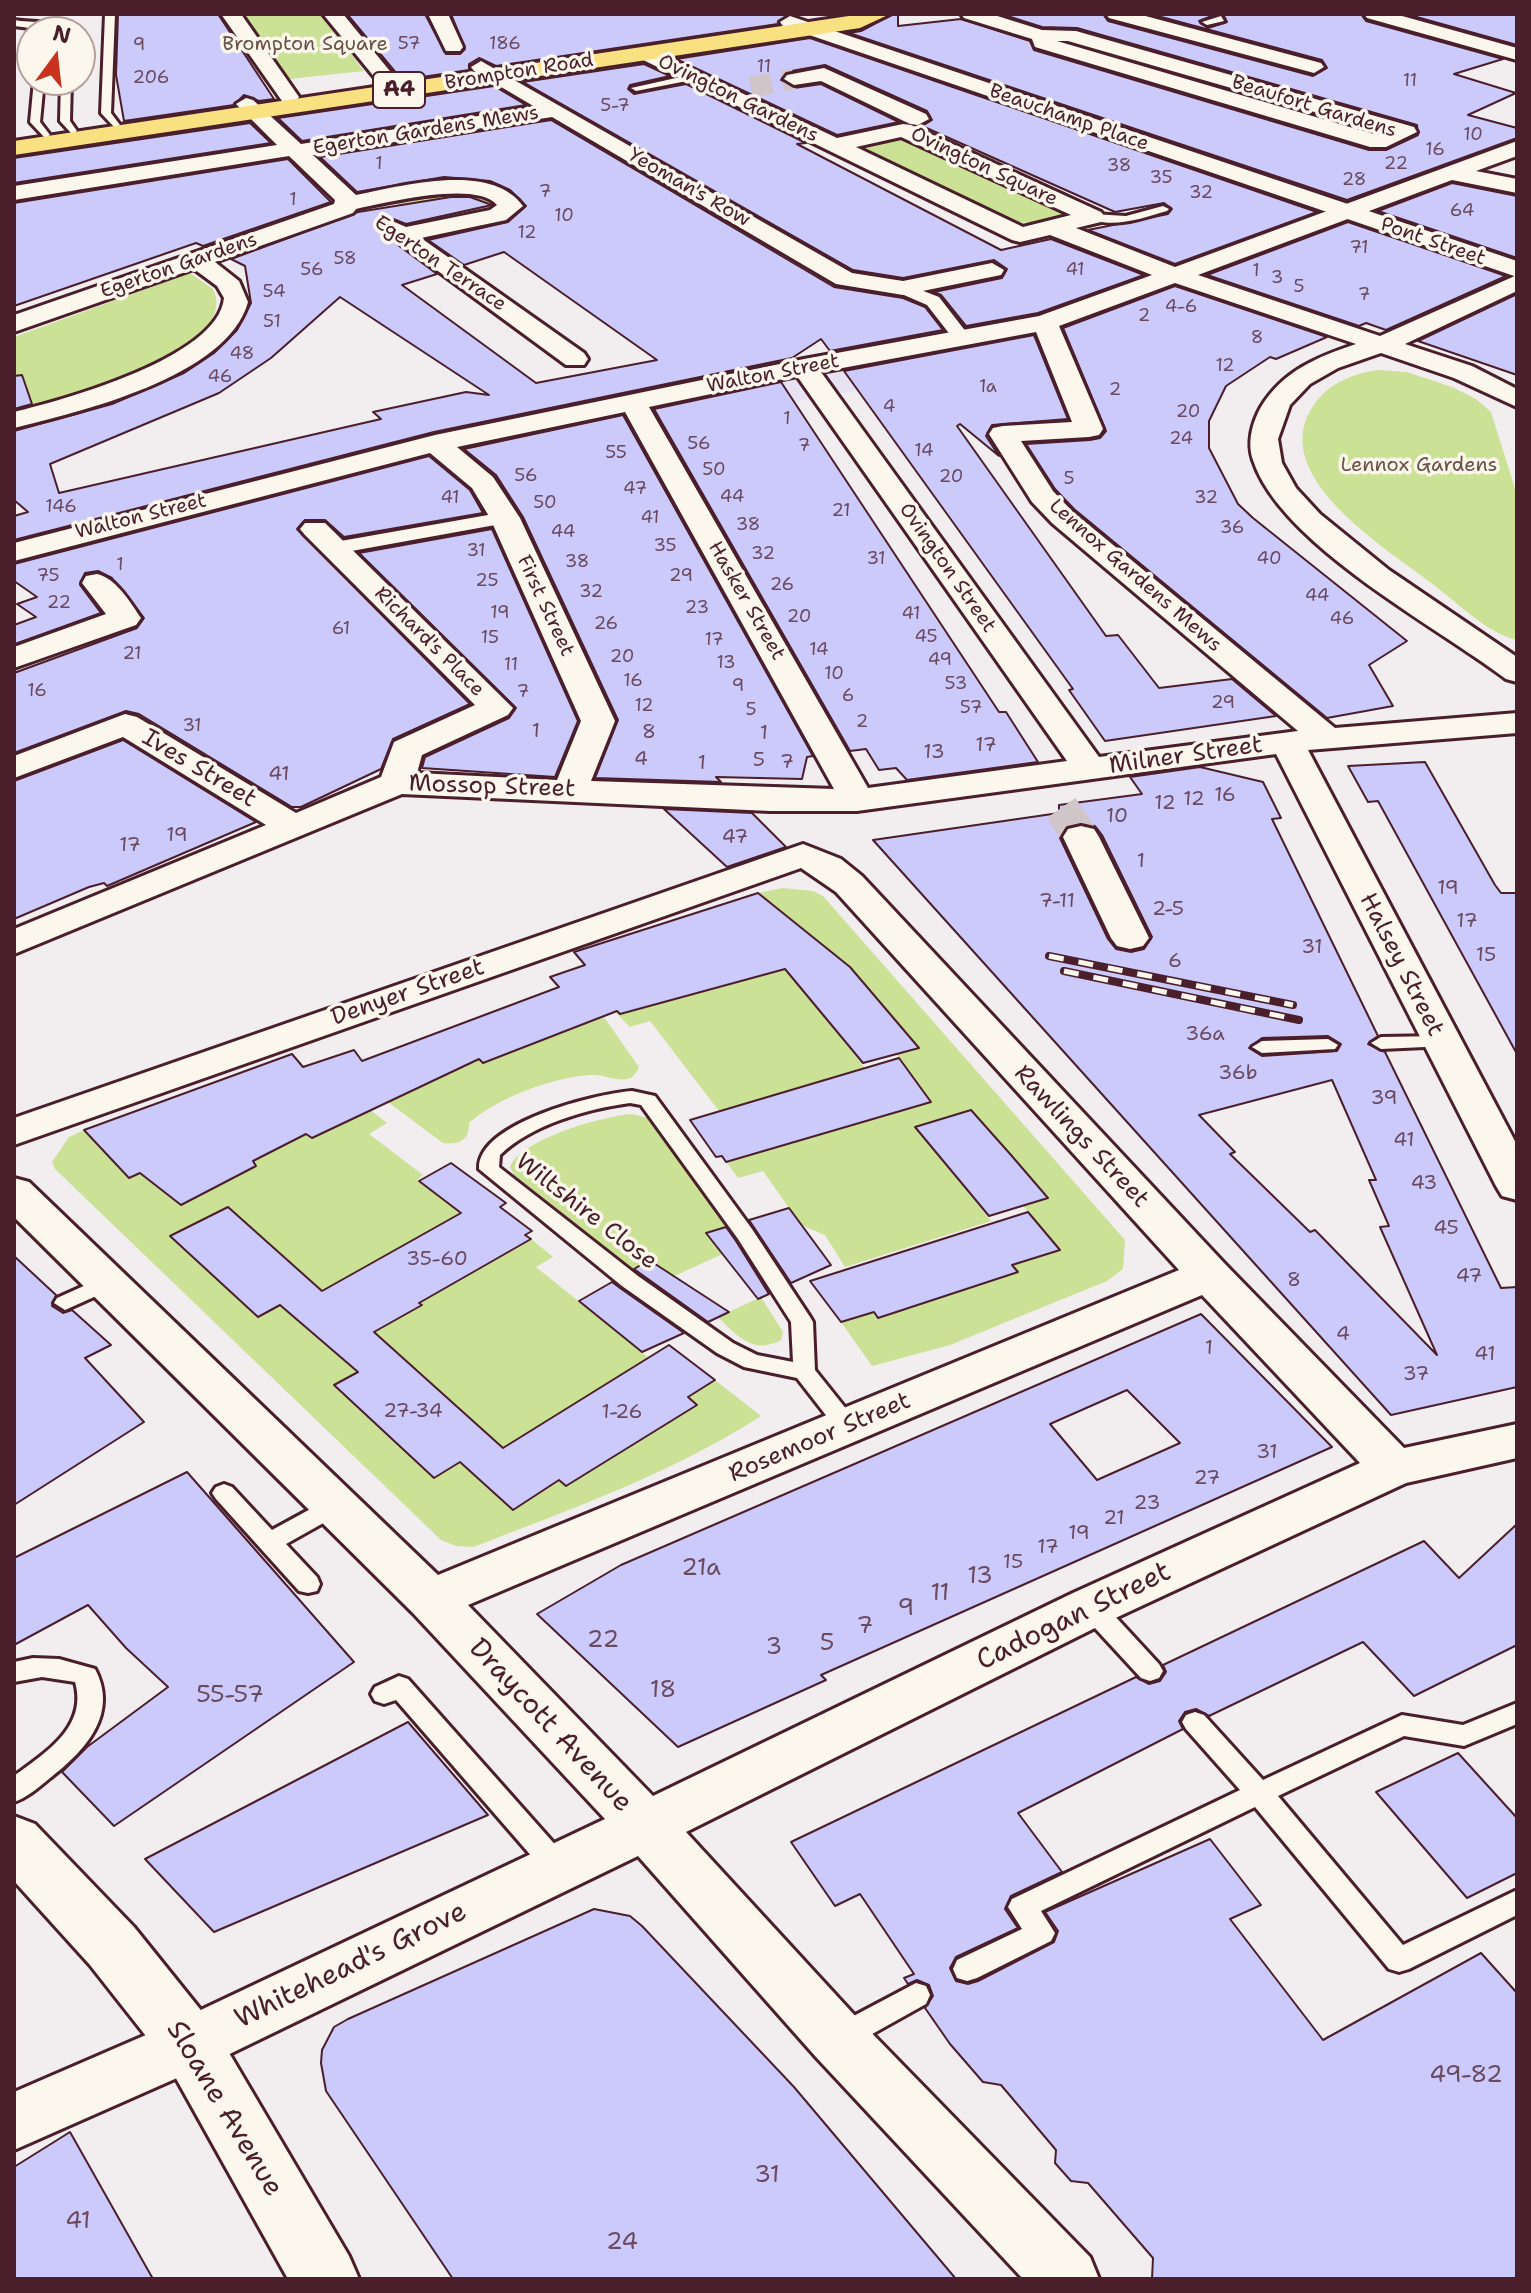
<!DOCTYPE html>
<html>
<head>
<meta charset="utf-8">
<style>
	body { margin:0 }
	#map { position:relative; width:1531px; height:2293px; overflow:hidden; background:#f2eeef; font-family:"Shantell Sans",sans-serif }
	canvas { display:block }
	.frame { position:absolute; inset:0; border:16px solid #4a1f2b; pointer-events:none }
	.north { position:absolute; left:16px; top:16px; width:80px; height:80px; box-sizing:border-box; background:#fbf7ec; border:2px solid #b4a19f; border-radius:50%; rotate:15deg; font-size:22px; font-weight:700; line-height:32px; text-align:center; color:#4a1f2b }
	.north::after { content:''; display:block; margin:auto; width:28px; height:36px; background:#c8321e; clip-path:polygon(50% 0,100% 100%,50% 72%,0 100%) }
</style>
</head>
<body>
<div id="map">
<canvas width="1531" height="2293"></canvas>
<div class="frame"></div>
<div class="north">N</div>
</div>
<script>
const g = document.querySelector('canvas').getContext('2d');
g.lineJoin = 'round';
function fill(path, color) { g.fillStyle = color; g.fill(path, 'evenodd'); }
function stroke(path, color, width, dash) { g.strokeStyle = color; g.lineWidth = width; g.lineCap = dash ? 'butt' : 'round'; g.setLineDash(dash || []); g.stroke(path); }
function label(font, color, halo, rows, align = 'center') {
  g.font = font + ' "Shantell Sans",sans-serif'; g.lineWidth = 7; g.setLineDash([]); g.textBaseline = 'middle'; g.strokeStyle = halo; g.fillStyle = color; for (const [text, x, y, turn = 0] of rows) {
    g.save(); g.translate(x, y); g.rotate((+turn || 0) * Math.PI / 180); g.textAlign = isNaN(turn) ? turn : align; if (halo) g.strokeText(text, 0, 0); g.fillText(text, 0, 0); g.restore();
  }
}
fill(new Path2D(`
	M498,84L539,110L309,146L277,116Z
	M246,120L258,133L14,169V153Z
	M953,347L962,371L665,426L653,406Z`), '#e7e3f3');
fill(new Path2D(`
	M242,14H320L364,71L290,79Z
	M893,140H909L1060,210L1062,215L1034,223L1014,222L865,148Z
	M447,193L478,194L492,201L494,207L426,224L395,203Z
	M190,273L213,289C244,352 55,402 14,411V337Z
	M1378,370L1407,372L1452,387L1476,399L1491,412L1517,495V640C1486,633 1457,602 1431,583C1385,547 1263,474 1315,403C1330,383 1354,373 1378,370Z
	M783,888L813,891L823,896L1125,1240L1123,1269L1107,1281L950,1345L872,1366L841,1322L874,1312L879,1318L975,1279L980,1285L1017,1272L1012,1265L1059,1249L1023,1206L1047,1198L971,1110L915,1127L991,1221L845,1267L825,1235L801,1225L763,1171L738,1178L722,1156C768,1152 804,1138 846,1120L851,1125L891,1114L925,1095L896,1054L918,1047L852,970L798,985L865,1068L719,1111L650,1021L630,1027L612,1009C656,1006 691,993 732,977L738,982L771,973L758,893Z
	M601,1013L639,1067C630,1091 606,1073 590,1075C552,1078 498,1097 469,1123C469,1140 460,1145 443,1143L381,1097L478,1059L483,1063L549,1033L554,1036Z
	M364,1105L387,1123L369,1134L423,1175L417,1180L461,1213L322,1291L228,1207L171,1236L258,1316L280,1305L329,1347L372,1322L381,1329L421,1305L412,1297L503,1255L498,1251L526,1235L553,1257L536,1267L649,1358L503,1448L396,1351L335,1385L434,1478L460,1462L513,1510L559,1480L566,1486L604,1462L652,1422L660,1428L697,1405L688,1397L715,1380L761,1416C672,1473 572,1509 473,1547L456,1546L441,1540L55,1169L52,1162L69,1137L84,1130L129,1178L140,1173L253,1161L306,1134L313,1138Z
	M632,1114L647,1118L657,1127L726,1227L707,1233L723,1254L674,1276L649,1260L633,1269L514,1175L510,1167C521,1139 603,1116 632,1114Z
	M761,1297L783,1332L781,1340C754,1355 737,1336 718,1317Z`), '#cbe196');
const building = new Path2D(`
	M118,14H218L274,99L259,101L244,95L234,105L124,121L116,75Z
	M347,14H425L446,54H460L465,49L451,14H788L778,24L496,66L479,58L469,64V70L402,80Z
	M893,14H898V26L961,19L1030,41L1034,50L1369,150H1386L1418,135L1417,125L1077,28L1042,27L1001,14H1103L1108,21L1313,76L1327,68L1322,60L1150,14H1217L1199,21L1208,28L1227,22L1223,14H1361L1366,21L1503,59L1454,74L1516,93L1468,115L1517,128V138L1347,200L849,33L861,31Z
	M1406,14H1517V45Z
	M810,38L1317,212L1175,264L1088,230L1168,214L1172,209L1164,203L1115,212L922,126L932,120L927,111L825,65L786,72L781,80L794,88L821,84L899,122L837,135L676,59Z
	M644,64L670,76L630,85L628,89L634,94L686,84L806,143L797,144L1001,250L1051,239L1144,275L1038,313L966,326L941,295L934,292L1002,278L1007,269L994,260L903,278L853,270L523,82Z
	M494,86L526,105L302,141L278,118Z
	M551,120L834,287L903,298L925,307L943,330L830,351L821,339L792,358L434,432L14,540V516L28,512L14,500V431L112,404L184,373L214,353L237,330L251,303L245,266L231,259L358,212L451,197H470L492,205L406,224L388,217L375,228L437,274L402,285L536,383L657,360L504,252L464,265L428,240L508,222L526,206L510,190L490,181L444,177L357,192L320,157ZM340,297L489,395L466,392L373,412L381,419L59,493L50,464L219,393L271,358Z
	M250,123L271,143L14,183V158Z
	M288,159L331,202L203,246L196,243L14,306V203Z
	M1452,183L1517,196V258L1378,211Z
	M1348,222L1506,276L1386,330L1366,323L1359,326L1207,275Z
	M1175,286L1327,337L1276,359L1270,357L1226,386L1209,421V448L1238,504L1253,518L1407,641L1369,665L1393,706L1327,718L1074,509L1055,489L1026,444L1090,440L1100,438L1106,431L1063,328Z
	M1517,294V375L1418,341Z
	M1034,335L1068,419L992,425L986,436L999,456L960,424L957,426L1106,636L1118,635L1159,688L1232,679L1276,716L1105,741L1069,690L1073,689L844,371Z
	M22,375L32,404L14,409V376Z
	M781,382L999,712H1006L1038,762L907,780L896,768L879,770L866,749L850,751L654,409Z
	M623,415L813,756L807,757L802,779L716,777L721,782L595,778L618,720L523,517L496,475L464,449Z
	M429,456L470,490L483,513L344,537L325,520H305L297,529L470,704L393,739L381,769L301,807H292L139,714L126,711L14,753V673L137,628L144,618L112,578L98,571L85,573L80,585L101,613L15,644L14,625L36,617L17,604L37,597L14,581V564Z
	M492,529L578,721L555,777L422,768L425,757L509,718L516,708L359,553Z
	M123,740L256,822L107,886L104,883L89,887L14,919V781Z
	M1425,762L1495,885L1501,893H1517V1054L1378,801L1368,802L1348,766Z
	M1200,767L1263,782L1281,818L1272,819L1378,1036L1368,1044L1385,1052L1501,1288L1517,1287V1387L1391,1415L873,840L1059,813V805L1142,794L1130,777ZM1082,823L1095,826L1102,835L1152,937L1144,949L1131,952L1116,949L1108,939L1060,838L1067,826ZM1328,1036L1341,1044L1337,1051L1262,1056L1249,1048L1262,1038ZM1332,1080L1376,1180H1369L1389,1226L1380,1227L1437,1355L1315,1230L1310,1232L1230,1154L1235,1152L1199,1115Z
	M664,809L752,813L786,847L727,867Z
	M758,893L850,967L919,1048L863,1063L785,969L620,1014L617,1011L483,1063L479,1059L312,1138L306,1134L253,1161L256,1166L181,1205L140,1173L129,1178L84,1130L292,1054L303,1067L354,1050L362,1061L559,987L550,977L585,965L574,952Z
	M899,1058L931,1102L726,1162L722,1156L716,1157L690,1120Z
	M971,1110L1011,1155L1048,1198L989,1216L915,1127Z
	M451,1163L506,1203L500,1207L532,1231L525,1235L531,1239L419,1303L422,1305L374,1332L503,1448L669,1345L715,1380L688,1397L697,1405L566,1486L559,1480L513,1510L460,1462L434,1478L334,1385L358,1372L280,1305L258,1317L170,1236L228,1207L322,1291L461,1213L419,1181Z
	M789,1208L831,1265L791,1283L749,1220Z
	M1028,1212L1060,1250L1012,1265L1018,1272L878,1318L874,1312L841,1322L810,1281Z
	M726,1227L736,1241L769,1294L758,1299L706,1233Z
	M14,1256L56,1295L52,1306L63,1313L72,1310L111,1345L85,1358L144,1422L14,1505Z
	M649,1260L729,1312L708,1322L634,1269Z
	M612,1282L620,1288L684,1333L642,1352L579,1301Z
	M1201,1314L1332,1447L821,1675L826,1680L678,1747L537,1614L621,1565ZM1127,1390L1180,1443L1097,1480L1050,1424Z
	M187,1472L354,1662L114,1826L62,1772L87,1747L168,1687L126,1648L88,1605L14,1645V1558Z
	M1517,1524V1645L1414,1696L1363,1642L1209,1716L1196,1709L1185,1712L1179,1721L1183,1729L1018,1813L1062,1872L1011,1896L1005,1909L1018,1928L956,1957L950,1968L956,1981L968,1984L978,1981L1054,1942L1058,1931L1045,1912L1210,1839L1261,1905L1230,1919L1323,2040L1481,1953L1517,1993V2279H1152L1153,2258L1088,2183L1071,2181L1055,2163L1056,2150L1001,2085L983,2082L950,2044L925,2008L933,1996L929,1985L917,1980L908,1984L904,1978L914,1974L860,1894L835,1906L791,1842L1136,1677L1149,1684L1160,1681L1166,1672L1163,1665L1424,1541L1459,1578Z
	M408,1722L488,1815L214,1932L145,1859Z
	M1458,1753L1517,1818V1873L1467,1898L1376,1792Z
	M594,1909L630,1916L642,1926L794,2087L956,2279H453L326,2091L321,2063L322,2050L334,2027L348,2019Z
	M70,2132L153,2279H14V2167Z`);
fill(building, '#ccc9fb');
stroke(building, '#4a1f2b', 2);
stroke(new Path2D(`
	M751,87L794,79`), '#d0c5c8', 21, [21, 11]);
stroke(new Path2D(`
	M1061,808L1081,837`), '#d0c5c8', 35, [35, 18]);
const service = new Path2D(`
	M105,14H115L111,113L120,125L115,128L101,113Z
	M1221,16L1224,21L1207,25L1202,22Z
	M14,20C31,23 59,21 72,27V32C52,32 38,29 14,26Z
	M694,74L697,79L636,91L631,88Z
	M34,80H44L40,122L50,135L45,138L30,122Z
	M61,80H71L70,121L77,131L72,134L60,121Z
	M1163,206L1169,209L1167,211C1143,218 1110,230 1087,217L1093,214L1126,216Z
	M1440,1036L1447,1038L1449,1042L1447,1046L1381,1049L1371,1043L1381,1037Z
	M1328,1039L1338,1045L1335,1049L1262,1053L1252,1047L1262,1041Z
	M632,1091L655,1096L752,1229L810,1317L813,1322L815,1370L855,1420L858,1426L855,1432H839L797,1378L744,1367L717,1353L622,1286L479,1169C477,1123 595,1094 632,1091ZM630,1103L641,1105L738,1239L791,1322L793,1362L757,1355L733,1343L638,1276L499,1167L500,1155C532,1124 587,1109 630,1103Z
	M106,1276L114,1278L117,1283L114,1288L65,1310L54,1303L57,1298Z
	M224,1484L232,1487L272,1530L327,1500L335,1497L343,1500L347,1506L343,1512L286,1544L317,1577L320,1584L317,1591L308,1593L299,1591L216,1499L212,1493L216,1487Z
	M1091,1598L1100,1600L1159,1664L1163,1671L1159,1678L1150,1681L1141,1678L1082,1614L1079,1607L1082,1600Z
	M33,1658L59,1659L95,1669C119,1714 85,1751 50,1778C39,1787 28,1797 14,1802V1776C45,1753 88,1727 75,1682L42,1677L14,1682V1662Z
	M399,1676L408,1679L567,1858L570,1866L567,1874L557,1877L547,1874L396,1700L384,1704L375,1701L371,1694L375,1687Z
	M1517,1703V1724L1464,1746L1404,1736L1278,1796L1403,1945L1517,1890V1915L1409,1969L1399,1972L1389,1969L1255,1807L1041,1911L1055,1933L1051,1941L977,1978L967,1981L957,1978L953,1969L957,1960L1022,1929L1008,1907L1012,1899L1240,1790L1186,1729L1182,1722L1186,1715L1195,1712L1204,1715L1263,1780L1402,1715L1463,1725Z
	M916,1983L926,1986L930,1995L926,2004L849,2047L839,2051L829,2047L825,2038L829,2029Z`);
const pedestrian = new Path2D(`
	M903,283L939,297L970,337L967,341H955L927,305L897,292V284Z
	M505,512L512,514L515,518L512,522L335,554L324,548L335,542Z`);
const minor = new Path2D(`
	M221,14H241L299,97L296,101H282Z
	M323,14H343L403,87L406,91L403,95H389Z
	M428,14H448L463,47L460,51H446Z
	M961,14H991L1042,30L1076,31L1414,127L1417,132L1386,147H1370L1035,47L1032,39L964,18ZM1057,41H1068L1384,132L1377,135Z
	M1106,14H1138L1321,63L1324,67L1314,73L1109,18Z
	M1364,14H1395L1517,48V60L1367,18Z
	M644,47L837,138L903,124L911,125L1101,212L1105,217L1101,222L1076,228L1175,267L1517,141V156L1476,171L1517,179V193L1452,180L1198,275L1380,336L1517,275V291L1405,344L1472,366L1517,389V407L1454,378L1381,353L1338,368L1310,384L1290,405L1278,439L1282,463L1296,488L1320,514L1389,570L1517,657V682L1506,679C1436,626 1280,544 1253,460C1247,443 1252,423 1261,407C1283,371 1317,357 1356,344L1175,283L1059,326L1103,429L1099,435L1089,437L1021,441L1053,491L1072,511L1335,728L1517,713V733L1308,750L1517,1145V1200L1502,1196L1496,1186L1276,754L857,811H770L402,794L14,954V929L266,825L123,737L14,778V756L125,714L137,717L296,813L381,777L394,742L475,705L305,535L300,529L305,523H325L513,708L508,715L422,755L417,773L557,780L581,721L490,518L472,488L430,453L14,561V543L435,435L804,359L1039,316L1152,275L1050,235L1020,242L1012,240L637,57L634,53ZM901,137L1071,215L1023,227L856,147ZM1036,332L1072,422L1003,426L993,428L989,434L1032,502L1052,523L1298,731L1099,757L821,372ZM797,376L1067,761L868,788L649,407ZM625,412L834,789L591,781L615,721L520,518L493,477L457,447Z
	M481,61L852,273L903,281L992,263L1004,270L1001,275L903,295L836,284L552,117L313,155L356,195C401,186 491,161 523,206L506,220L421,238L584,353L588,359L584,365H566L378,227L390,220L406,227L490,210L497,205C475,180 386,203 356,209L353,213L215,262L239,281L248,302C228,377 79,412 14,428V412C63,400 218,358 224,298L217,286L194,269L14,332V315L334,204L335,200L289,156L14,200V186L277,145L236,104L246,98L253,100L301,144L535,107L474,71L471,67Z
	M824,68L926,114L929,119L918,125L910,124L821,81L794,85L784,79L787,75Z
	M97,574C116,578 130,602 141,618L136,625L14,668V647L106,614L82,583L86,576Z
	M1081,826L1094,829L1099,837L1149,938L1143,946L1130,949L1117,946L1111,938L1063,837L1068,829Z
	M803,844L841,859L862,876L1225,1264L1404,1448L1517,1424V1458L1406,1483L1109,1621L686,1832L858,2019L1090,2257L1099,2279H1023L816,2057L638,1856L211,2063L14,2150V2092L169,2025L605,1819L413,1613L14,1217V1178L29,1182L438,1575L1179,1270L836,892L801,868L14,1145V1118ZM1202,1295L1360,1463L1073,1593L653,1796L468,1605Z`);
const tertiary = new Path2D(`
	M14,1816L35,1824L134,1927L212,2024L349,2256L359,2279H288L168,2064L90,1965L14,1881Z`);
const secondary = new Path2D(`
	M790,16L1517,261V277L783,26L780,22Z`);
const trunk = new Path2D(`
	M862,14H890L860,28L14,155V141Z`);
stroke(service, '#4a1f2b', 6);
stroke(pedestrian, '#4a1f2b', 6);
stroke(minor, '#4a1f2b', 6);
stroke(tertiary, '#4a1f2b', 6);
stroke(secondary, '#4a1f2b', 6);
stroke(trunk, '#4a1f2b', 6);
fill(service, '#fbf7ec');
fill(pedestrian, '#fbf7ec');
fill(minor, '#fbf7ec');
fill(tertiary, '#fbf7ec');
fill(secondary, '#fbf7ec');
fill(trunk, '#f9e181');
const rail = new Path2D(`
	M1049,956L1293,1005
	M1064,971L1299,1020`);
stroke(rail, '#4a1f2b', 8);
stroke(rail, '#fbf7ec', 5, [15]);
label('18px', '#6a4a5f', null, [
	["57",409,44],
	["186",505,44],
	["9",139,45],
	["11",764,67],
	["206",151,78],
	["11",1410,81],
	["5-7",615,106],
	["10",1473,135],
	["16",1435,150],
	["1",379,164],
	["22",1396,164],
	["38",1119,166],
	["35",1161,178],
	["28",1354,180],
	["7",545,192],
	["32",1201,193],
	["1",293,200],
	["64",1462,211],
	["10",564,216],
	["12",527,233],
	["71",1359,248],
	["58",345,259],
	["56",312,270],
	["41",1075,270],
	["1",1256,271],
	["3",1277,278],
	["5",1299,287],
	["54",274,292],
	["7",1364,295],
	["4-6",1181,307],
	["2",1144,316],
	["51",272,322],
	["8",1257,338],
	["48",242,354],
	["12",1225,366],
	["46",220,377],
	["1a",988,387],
	["2",1115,390],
	["4",889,407],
	["20",1188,412],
	["1",787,419],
	["24",1181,439],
	["56",699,444],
	["7",804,446],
	["14",924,451],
	["55",616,453],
	["50",714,470],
	["56",526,476],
	["20",951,477],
	["5",1069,479],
	["47",635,489],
	["44",732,497],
	["41",450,498],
	["32",1206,498],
	["50",545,503],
	["146",61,507],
	["21",841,511],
	["41",650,518],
	["38",748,525],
	["36",1232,528],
	["44",563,532],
	["35",665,546],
	["31",476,551],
	["32",763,554],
	["31",876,559],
	["40",1269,559],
	["38",577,562],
	["1",120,565],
	["75",48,576],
	["29",681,576],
	["25",487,581],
	["26",782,585],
	["32",591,592],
	["44",1317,596],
	["22",59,603],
	["23",697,608],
	["19",500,613],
	["41",911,614],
	["20",799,617],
	["46",1342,619],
	["26",606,624],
	["61",341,629],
	["45",926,637],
	["15",490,638],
	["17",714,640],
	["14",819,650],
	["21",132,654],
	["20",622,657],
	["49",940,660],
	["13",726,663],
	["11",511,665],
	["10",834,674],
	["16",633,681],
	["53",956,684],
	["9",738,686],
	["16",37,691],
	["7",523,692],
	["6",848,696],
	["29",1223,703],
	["12",644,706],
	["57",971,708],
	["5",751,710],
	["2",862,722],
	["31",192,726]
]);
label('20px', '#6a5046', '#fbf7ec', [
	["Brompton Square",305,45],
	["Lennox Gardens",1419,466]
]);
label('20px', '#4a1f2b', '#fbf7ec', [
	["Brompton Road",519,72,-9],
	["Ovington Gardens",738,99,26],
	["Beaufort Gardens",1314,107,17],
	["Beauchamp Place",1069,118,19],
	["Egerton Gardens Mews",426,131,-9],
	["Ovington Square",984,167,25],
	["Yeoman's Row",689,188,30],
	["Pont Street",1433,242,19],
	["Egerton Terrace",440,264,34],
	["Egerton Gardens",179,266,-19],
	["Walton Street",773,374,-11],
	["Walton Street",141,517,-14],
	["Ovington Street",947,568,55],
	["Lennox Gardens Mews",1135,576,41],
	["Hasker Street",746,601,60],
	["First Street",545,606,65],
	["Richard's Place",429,642,45]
]);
label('20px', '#6a4a5f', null, [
	["1",536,732],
	["8",649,733],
	["1",764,734],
	["17",986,746],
	["13",934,753],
	["4",641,760],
	["5",759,761],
	["7",787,763],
	["1",702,764],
	["41",279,775],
	["16",1225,796],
	["12",1194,800],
	["12",1165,804],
	["10",1117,817],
	["19",177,836],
	["47",735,838],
	["17",130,846],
	["1",1141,862],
	["19",1448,889],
	["7-11",1057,902],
	["2-5",1168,910],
	["17",1467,922],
	["31",1312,948],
	["15",1486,956],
	["6",1175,962],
	["36a",1205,1035],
	["36b",1238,1074],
	["39",1384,1099],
	["41",1404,1141],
	["43",1424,1184],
	["45",1446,1229],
	["35-60",437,1260],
	["47",1469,1277],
	["8",1294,1281],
	["4",1343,1335],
	["1",1209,1349],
	["41",1485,1355],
	["37",1416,1375],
	["27-34",413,1412],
	["1-26",622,1413],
	["31",1267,1453],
	["27",1207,1479],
	["23",1147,1504],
	["21",1114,1519],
	["19",1079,1534],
	["17",1048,1548],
	["15",1013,1563]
]);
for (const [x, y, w] of [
	[399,90,52]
]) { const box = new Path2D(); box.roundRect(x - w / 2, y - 18, w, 36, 6); g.fillStyle = '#fbf7ec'; g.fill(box); stroke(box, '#4a1f2b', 2); }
label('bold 22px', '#4a1f2b', null, [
	["A4",399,90]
]);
label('24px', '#4a1f2b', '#fbf7ec', [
	["Milner Street",1186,756,-8],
	["Ives Street",199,769,31],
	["Mossop Street",492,787,2],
	["Halsey Street",1401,965,63],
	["Denyer Street",408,993,-19],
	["Rawlings Street",1081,1137,47],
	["Wiltshire Close",586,1212,38],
	["Rosemoor Street",820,1438,-23]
]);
label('24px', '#6a4a5f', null, [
	["21a",701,1569],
	["13",980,1577],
	["11",940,1594],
	["9",906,1609],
	["7",865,1627],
	["22",603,1641],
	["5",827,1644],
	["3",774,1648],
	["18",663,1691],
	["55-57",230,1696],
	["49-82",1466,2076],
	["31",767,2176],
	["41",78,2222],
	["24",622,2243]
]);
label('28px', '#4a1f2b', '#fbf7ec', [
	["Cadogan Street",1074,1617,-26],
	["Draycott Avenue",550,1726,47],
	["Whitehead's Grove",351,1966,-26],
	["Sloane Avenue",224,2109,59]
]);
</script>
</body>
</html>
